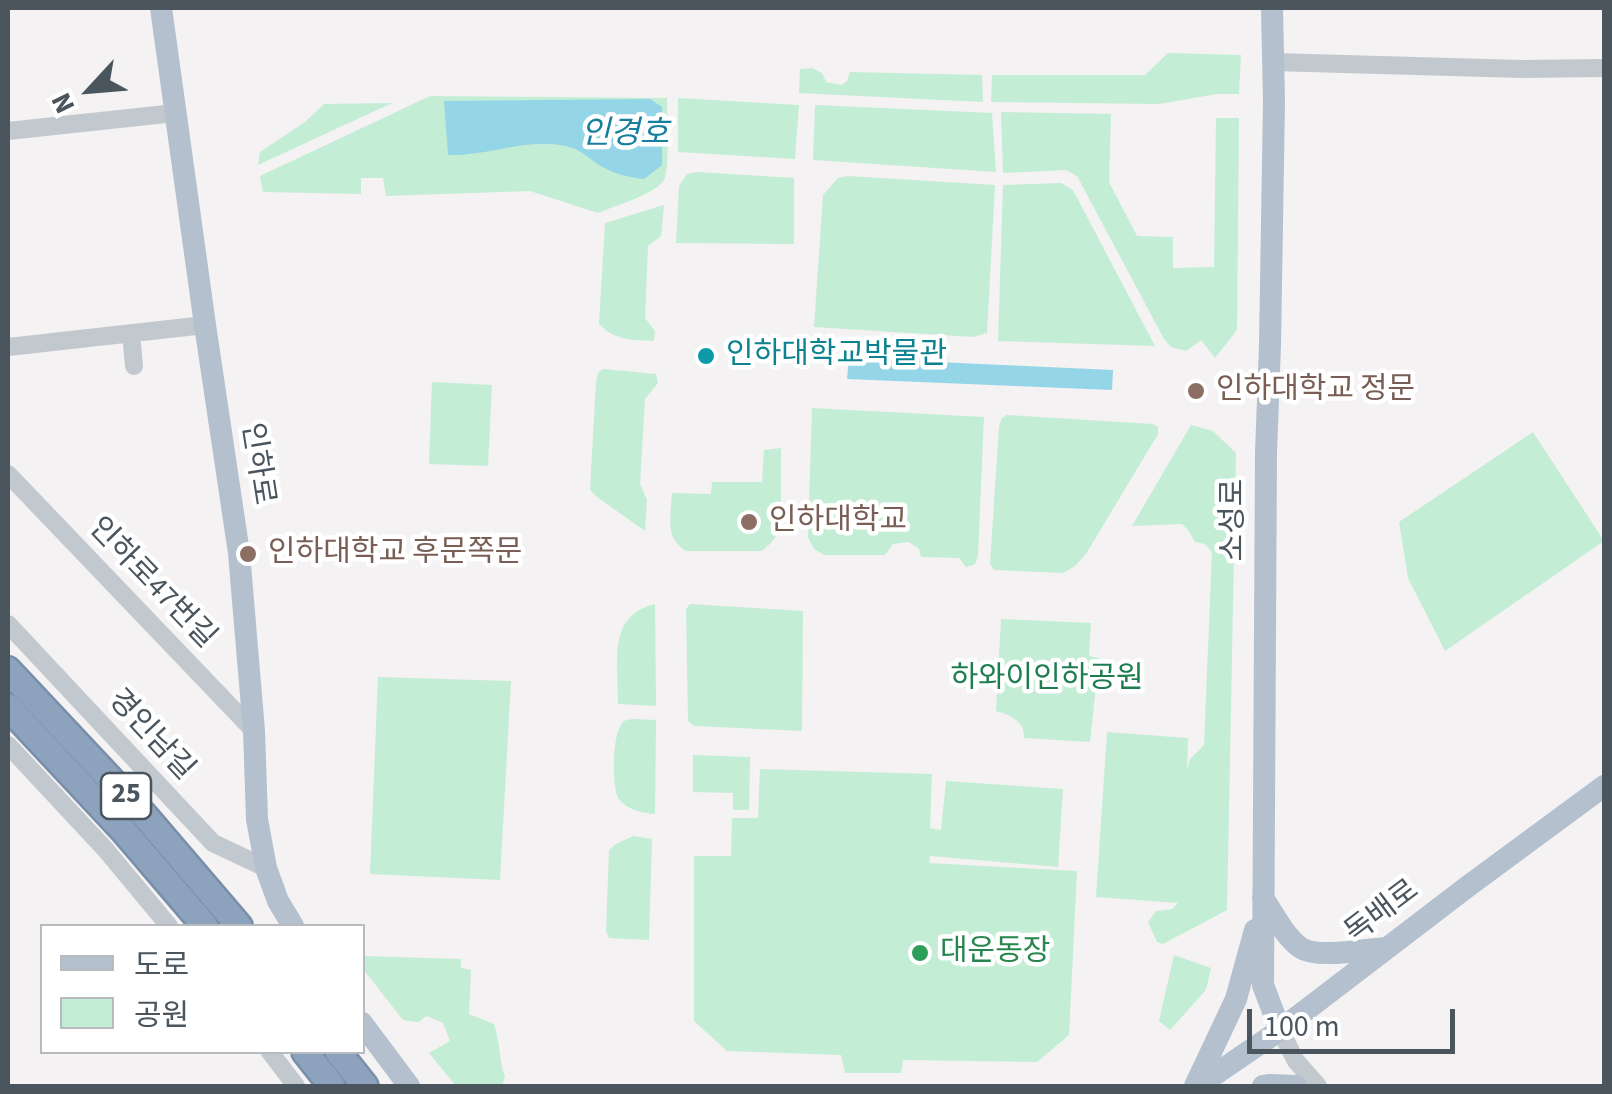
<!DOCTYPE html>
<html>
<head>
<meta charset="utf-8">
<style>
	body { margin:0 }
	#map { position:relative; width:1612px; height:1094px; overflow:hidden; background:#f4f2f2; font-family:"Source Sans 3","Noto Sans KR",sans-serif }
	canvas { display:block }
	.frame { position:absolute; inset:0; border:10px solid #4a555e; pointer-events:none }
	.legend { position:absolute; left:40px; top:924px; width:325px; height:130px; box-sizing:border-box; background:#fff; border:2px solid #b7bbbf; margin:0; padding:12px 18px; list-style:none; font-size:30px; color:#4a555e }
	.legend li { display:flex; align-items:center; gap:20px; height:50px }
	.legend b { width:50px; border:2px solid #b7bbbf }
	.north { position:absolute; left:40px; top:40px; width:100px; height:100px; -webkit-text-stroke:8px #fff; paint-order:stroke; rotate:244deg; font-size:28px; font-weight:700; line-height:40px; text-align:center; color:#4a555e }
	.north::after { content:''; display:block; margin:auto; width:35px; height:45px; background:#4a555e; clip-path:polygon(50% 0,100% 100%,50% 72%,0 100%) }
	.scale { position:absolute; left:1247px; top:1009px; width:208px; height:45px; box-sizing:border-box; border:5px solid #4a555e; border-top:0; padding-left:12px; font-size:30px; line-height:35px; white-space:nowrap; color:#4a555e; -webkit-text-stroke:8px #fff; paint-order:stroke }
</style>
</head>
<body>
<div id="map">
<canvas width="1612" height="1094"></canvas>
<div class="frame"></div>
<ul class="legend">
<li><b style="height:12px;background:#b4c0ce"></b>도로</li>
<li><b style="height:28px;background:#c4edd5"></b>공원</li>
</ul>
<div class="north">N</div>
<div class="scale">100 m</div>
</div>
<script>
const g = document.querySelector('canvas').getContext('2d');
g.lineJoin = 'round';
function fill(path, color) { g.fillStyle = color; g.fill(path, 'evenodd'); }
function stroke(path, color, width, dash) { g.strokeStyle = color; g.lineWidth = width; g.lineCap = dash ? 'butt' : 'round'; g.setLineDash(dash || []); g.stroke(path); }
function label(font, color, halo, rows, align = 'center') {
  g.font = font + ' "Source Sans 3","Noto Sans KR",sans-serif'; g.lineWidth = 9; g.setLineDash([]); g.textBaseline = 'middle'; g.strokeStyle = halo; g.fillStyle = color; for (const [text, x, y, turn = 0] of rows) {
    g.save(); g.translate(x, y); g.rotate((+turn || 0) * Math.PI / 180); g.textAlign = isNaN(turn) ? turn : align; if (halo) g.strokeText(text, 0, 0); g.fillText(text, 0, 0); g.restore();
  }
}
fill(new Path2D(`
	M1168,53L1241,55L1239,94H1217L1159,104L991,102L992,75H1145Z
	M812,68L822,73L826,82L842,85L847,81L850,72L982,75L983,102L799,93L800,69Z
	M430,96L667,98C667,115 670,168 664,180C656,194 614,206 598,213L530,191L386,196L383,178H361V194L263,192L260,176Z
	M678,98L799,105L795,159L678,152Z
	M391,103H392L258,165L260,152L305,122L324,104Z
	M815,105L992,113L996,172L813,160Z
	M1001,112L1111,114L1109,182L1137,236L1173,237V268L1214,267L1216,118H1239L1237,330L1215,358L1201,340L1186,351L1171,347L1164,339L1077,176L1066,170L1003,173Z
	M698,172L794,178V244L676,243L679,186L687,174Z
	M848,176L995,185L987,333L973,337L814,327L823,195L838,178Z
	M1061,183L1073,190L1155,346L998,341L1003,185Z
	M664,205L661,236L648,246L645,318L655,331L654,341C633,340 615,341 599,324L605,223Z
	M603,369L656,374L658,383L645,399L640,484L647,500L645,531L597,497L590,490L596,382L598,373Z
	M432,382L492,385L488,466L429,464Z
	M812,408L984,417L978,555L975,564L966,567L959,558L921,557L919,549L909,542L893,544L885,555H824L814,549L808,537Z
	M1007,415L1153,424L1158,427V434L1086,554L1075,566L1063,573L994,570L990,564L999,426L1002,418Z
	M1191,425L1213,431L1236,453L1227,910L1163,944L1157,942L1148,922L1156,911L1172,909L1178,903L1096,897L1107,732L1188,738L1187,770L1190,759L1204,745L1212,552L1205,544L1195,542L1189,531L1182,524L1132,526Z
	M1533,432L1604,541L1445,651L1408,578L1399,522Z
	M781,448V526C777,538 771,543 762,551H686C664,537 671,517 672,493L711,494L712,482H762L764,450Z
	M655,604L656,706L618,704C619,663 606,616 655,604Z
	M690,604L803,611L802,731L694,726L688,721L686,609Z
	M1001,619L1091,623L1089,656L1099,658L1090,742L1024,738C1025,721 1010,715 996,711Z
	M378,677L511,681L500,880L370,874Z
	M633,719L656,720L655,814C642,813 627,810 619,799C611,788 613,737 620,727C624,719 624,721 633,719Z
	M693,755L750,757L749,810H733V793L693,792Z
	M760,769L932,774L930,828L941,830L946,781L1063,789L1058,867L930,856L929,863L1077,871L1069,1035L1037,1062L903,1060L901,1073H845L841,1055L727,1051L694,1021V856H731L732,818H758Z
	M633,836L652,839L649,940L609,938L606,931L609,851L614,845Z
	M1174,955L1211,968L1206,990L1170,1030L1159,1021Z
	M363,956L461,959V968L471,970L469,1014L494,1024C500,1042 499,1060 505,1077L502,1086H456L429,1053L450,1041L443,1023L427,1016L418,1022L403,1020L363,969Z`), '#c4edd5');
fill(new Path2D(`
	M650,99L662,107V165L644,179C627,177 614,174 599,165C591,160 582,151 573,148C532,135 489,157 448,155L444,101Z
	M849,358L1113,370L1112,390L847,379Z`), '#94d5e7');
const highway = new Path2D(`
	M8,670L145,816L239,926
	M8,707L123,830L205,926
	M305,1052L332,1086
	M338,1052L365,1086`);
stroke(highway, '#788ea9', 30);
stroke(new Path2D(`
	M1273,62L1522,69L1604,68
	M8,131L175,113
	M131,333L134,366
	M8,347L205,325
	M8,474L254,731
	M8,624L213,843L266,868
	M8,745L105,849L169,926
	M1280,1030L1296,1061L1318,1086
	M270,1052L296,1086`), '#c1c9cf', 18);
stroke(new Path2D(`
	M161,8L205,325L239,553L254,731L257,819L266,868L278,901L293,926
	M1272,8L1274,101L1270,345L1266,453L1263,985L1280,1030
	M1263,898C1274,914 1285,937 1301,948C1318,959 1366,949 1387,948
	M362,1023L409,1086
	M1195,1086L1236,999L1255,930
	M1198,1086L1280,1030L1467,887L1604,786
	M1263,1086L1270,1085L1296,1086`), '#b4c0ce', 22);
stroke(highway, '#8da3bd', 25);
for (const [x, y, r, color] of [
	[706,356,10,"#0f9aa8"],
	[1196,391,10,"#8d6e63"],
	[749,522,10,"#8d6e63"],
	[248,554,10,"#8d6e63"],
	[920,953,10,"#2e9e5b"]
]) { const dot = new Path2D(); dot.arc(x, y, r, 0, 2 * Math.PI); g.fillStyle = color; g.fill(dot); stroke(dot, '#fff', 4); }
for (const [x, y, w] of [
	[126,796,50]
]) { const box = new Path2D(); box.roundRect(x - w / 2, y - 23, w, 46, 8); g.fillStyle = '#fff'; g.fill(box); stroke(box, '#4a555e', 2.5); }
label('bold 28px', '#4a555e', null, [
	["25",126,796]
]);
label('30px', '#0d838f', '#fff', [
	["인하대학교박물관",726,356]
], 'left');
label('30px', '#785e54', '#fff', [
	["인하대학교 정문",1216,391],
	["인하대학교",769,522],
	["인하대학교 후문쪽문",268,554]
], 'left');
label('30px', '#4a555e', '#fff', [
	["인하로",256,464,81],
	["소성로",1235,520,-90],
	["인하로47번길",151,584,46],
	["경인남길",150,736,47],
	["독배로",1383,913,-37]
]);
label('30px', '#1e7d4f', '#fff', [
	["하와이인하공원",1047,680]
]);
label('30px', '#27864d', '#fff', [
	["대운동장",940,953]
], 'left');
label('italic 32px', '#167f9f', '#fff', [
	["인경호",625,136]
]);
</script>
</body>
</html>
